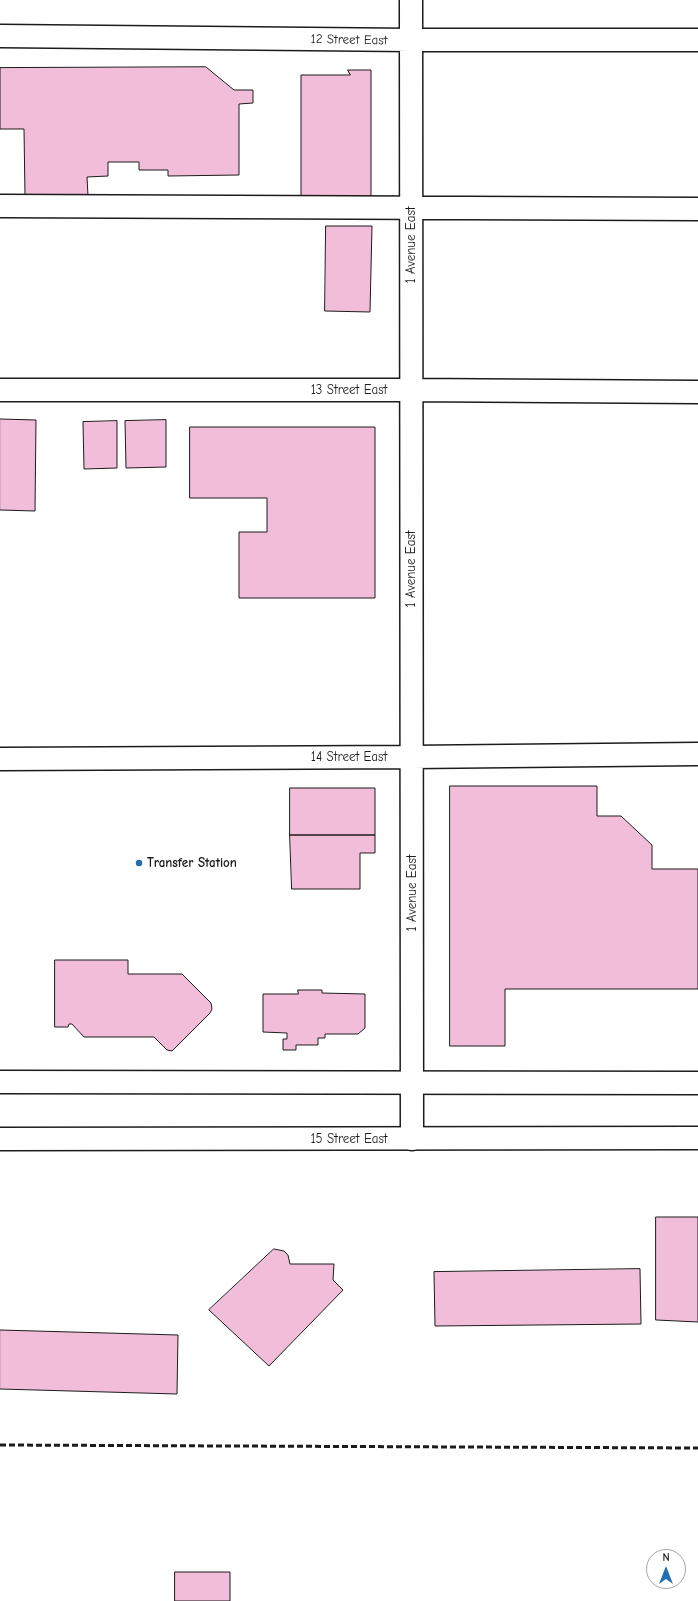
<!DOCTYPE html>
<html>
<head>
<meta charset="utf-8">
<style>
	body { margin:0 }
	#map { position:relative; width:698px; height:1601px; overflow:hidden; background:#fff; font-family:"Comic Neue",sans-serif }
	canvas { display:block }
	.north { position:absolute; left:646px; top:1549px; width:40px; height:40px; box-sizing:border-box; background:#fff; border:1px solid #a4a4a4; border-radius:50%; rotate:0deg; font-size:11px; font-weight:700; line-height:16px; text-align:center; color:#1c1c1c }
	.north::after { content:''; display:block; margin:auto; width:14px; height:18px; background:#1f6fb2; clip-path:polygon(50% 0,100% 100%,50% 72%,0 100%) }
</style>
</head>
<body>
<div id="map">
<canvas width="698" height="1601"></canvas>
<div class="north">N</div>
</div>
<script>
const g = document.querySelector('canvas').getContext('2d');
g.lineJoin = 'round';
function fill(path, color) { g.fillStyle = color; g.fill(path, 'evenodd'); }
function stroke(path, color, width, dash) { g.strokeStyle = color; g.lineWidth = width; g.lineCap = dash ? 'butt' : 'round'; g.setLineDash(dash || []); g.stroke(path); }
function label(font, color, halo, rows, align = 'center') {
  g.font = font + ' "Comic Neue",sans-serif'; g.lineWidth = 3; g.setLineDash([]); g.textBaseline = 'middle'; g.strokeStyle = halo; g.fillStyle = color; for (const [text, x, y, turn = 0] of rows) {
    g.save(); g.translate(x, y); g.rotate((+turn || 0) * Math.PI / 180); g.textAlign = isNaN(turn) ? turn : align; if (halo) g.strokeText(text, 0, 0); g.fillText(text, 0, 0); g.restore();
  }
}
const building = new Path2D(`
	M206,67L234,90H253V103L239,104V175L168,176V170H139V162H108V176L87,177L88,196L25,197L24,129H0V68Z
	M348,70H371V198H301V75H350Z
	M326,226H372L370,312L325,311Z
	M0,419L36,420L35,511L0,510Z
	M166,420V467L126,468L125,421Z
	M117,421V468L84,469L83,422Z
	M190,427H375V598H239V532H267V498H190Z
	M450,786H597V816H621L652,845V869H698V989H505V1046H450Z
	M290,788H375V835H290Z
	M290,835H375V853H360V889H292Z
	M55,960H128V974H182L211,1003L212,1009L210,1013L172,1051L167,1050L154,1037H84L72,1024H69L68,1027H55Z
	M298,990H322V993L365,994V1028L358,1034H325V1038H318V1045H296V1050H283V1039H287V1033L263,1032V994H298Z
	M656,1217H698V1322L656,1320Z
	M274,1249L284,1251L288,1255L290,1264H334L333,1280L343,1290L269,1366L209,1310Z
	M640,1269L641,1324L435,1326L434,1272Z
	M0,1330L178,1335L177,1394L0,1389Z
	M175,1572H230V1601H175Z`);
fill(building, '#f1bdd9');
stroke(building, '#1c1c1c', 1);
const minor = new Path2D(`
	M411,0L412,1139
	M0,36L411,40H698
	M0,206L698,209
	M0,390H411L698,392
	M0,759L412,757L698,754`);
const major = new Path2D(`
	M0,1082L698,1083
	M0,1139L698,1138`);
stroke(minor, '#1c1c1c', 25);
stroke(major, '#1c1c1c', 25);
stroke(minor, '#fff', 22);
stroke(major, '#fff', 22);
stroke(new Path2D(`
	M0,1445L698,1448`), '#1c1c1c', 3, [6, 3]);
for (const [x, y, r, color] of [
	[139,863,4,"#1f6fb2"]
]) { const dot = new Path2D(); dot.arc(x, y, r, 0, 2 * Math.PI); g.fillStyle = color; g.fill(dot); stroke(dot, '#fff', 1.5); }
label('13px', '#1c1c1c', '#fff', [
	["12 Street East",349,40,1],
	["1 Avenue East",411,245,-90],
	["13 Street East",349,390],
	["1 Avenue East",411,569,-90],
	["14 Street East",349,757],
	["1 Avenue East",412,893,-90],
	["15 Street East",349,1139]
]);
label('bold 13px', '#1c1c1c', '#fff', [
	["Transfer Station",147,863]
], 'left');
</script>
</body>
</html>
